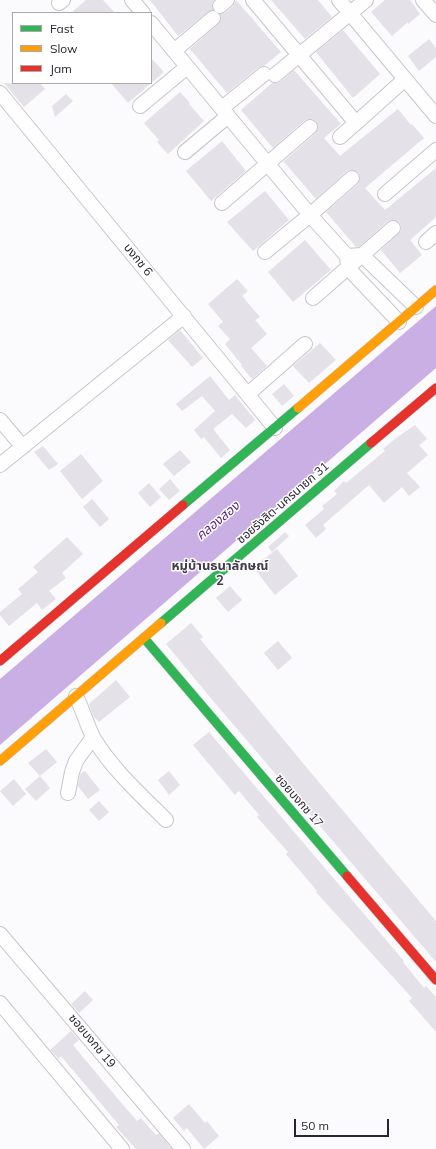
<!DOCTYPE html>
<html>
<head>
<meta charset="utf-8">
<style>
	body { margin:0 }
	#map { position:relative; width:436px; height:1149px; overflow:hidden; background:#fbfafd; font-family:Mulish,sans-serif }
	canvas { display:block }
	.legend { position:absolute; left:12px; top:12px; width:140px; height:72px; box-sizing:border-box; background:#fff; border:1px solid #a9a8ab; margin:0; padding:5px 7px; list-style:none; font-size:12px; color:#29252e }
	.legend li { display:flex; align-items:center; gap:8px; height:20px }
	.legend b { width:20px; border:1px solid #a9a8ab }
	.scale { position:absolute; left:294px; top:1119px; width:95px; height:18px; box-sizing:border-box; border:2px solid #29252e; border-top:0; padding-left:5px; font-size:12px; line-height:14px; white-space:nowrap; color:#29252e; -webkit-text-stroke:3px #fff; paint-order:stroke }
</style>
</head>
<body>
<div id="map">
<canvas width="436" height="1149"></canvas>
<ul class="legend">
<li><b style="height:5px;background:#30b455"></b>Fast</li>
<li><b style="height:5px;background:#ff9f0a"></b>Slow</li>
<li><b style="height:5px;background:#e5322d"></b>Jam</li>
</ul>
<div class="scale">50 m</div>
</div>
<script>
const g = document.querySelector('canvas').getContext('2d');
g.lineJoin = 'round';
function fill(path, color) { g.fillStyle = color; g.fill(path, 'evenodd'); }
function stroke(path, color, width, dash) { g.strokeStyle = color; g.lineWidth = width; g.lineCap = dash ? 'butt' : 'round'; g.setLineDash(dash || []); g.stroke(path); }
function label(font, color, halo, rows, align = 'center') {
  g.font = font + ' Mulish,"Noto Sans Thai",sans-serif'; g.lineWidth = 3; g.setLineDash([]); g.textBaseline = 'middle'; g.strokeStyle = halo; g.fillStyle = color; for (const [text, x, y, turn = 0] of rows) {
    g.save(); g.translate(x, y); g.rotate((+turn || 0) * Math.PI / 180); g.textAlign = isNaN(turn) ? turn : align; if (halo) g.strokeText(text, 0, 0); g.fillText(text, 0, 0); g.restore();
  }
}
fill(new Path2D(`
	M436,306V368L0,745V679Z`), '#caafe5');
fill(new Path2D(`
	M86,0H103L115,13H71Z
	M150,0H214L212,4L213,10L208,12L178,36Z
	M236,0L281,52L264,66L259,67L227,93L190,49L218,24L221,20L220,14L225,13L233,6Z
	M271,0H318L332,17L305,39Z
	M385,0H410L420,14L408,24V22L392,36L371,12Z
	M343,30L380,74L353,98L316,52Z
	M429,39L436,48V57L419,71L408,56Z
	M151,58L164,72L128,103L111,83H151Z
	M294,70L341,124L324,138L340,156L398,109L411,125L412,124L424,138L365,188L385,210L436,168V217L410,240L422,255L400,273L381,250L401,231V226L399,222L392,220L388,221L359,247H356L326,212L358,184L360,177L358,172L351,170L347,171L316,199L284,162V161L316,133L318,126L316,121L312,119L305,120L273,148L241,110L272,83H276L280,82Z
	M4,83H40L45,89L24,107Z
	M180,92L190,103L189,104L204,121L168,154L157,142L159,140L144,123Z
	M66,94L73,101L55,117L52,106Z
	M222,141L246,171L211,201L186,171Z
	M265,191L289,220L253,251L227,222Z
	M305,240L331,270L293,302L268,272Z
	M237,279L248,291L242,296L260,317L255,320L267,334L251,348L267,366L252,379L241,366L242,365L225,344L230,339L218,326L223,322L208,304Z
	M180,330L203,358L192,367L168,340Z
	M320,343L336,360L309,383L293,366Z
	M210,376L229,400L235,395L255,420L246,428L232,414L213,429L230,450L221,458L204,437L201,439L194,430L215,411L202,396L182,411L176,404Z
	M284,384L294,396L282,406L272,394Z
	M415,425L427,439L419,445L428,455L407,473L420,487L409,496L402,487L384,503L369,485L323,525L326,529L316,538L305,525L324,509L322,506L337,494L334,491L344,481L346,483L385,451L383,449L396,438Z
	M43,446L58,464L49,470L34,452Z
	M180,450L191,462L174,476L163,464Z
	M81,454L103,481L82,499L60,471Z
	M170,479L180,491L169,500L159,489Z
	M149,483L161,497L150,507L138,493Z
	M92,499L109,519L100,527L83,507Z
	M285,532L289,536L272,552L268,547Z
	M67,537L83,554L62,573L66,578L49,591L56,599L42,610L37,603L9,626L0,615V612L22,594L18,589L38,572L33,567Z
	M277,549L298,576L275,595L253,567Z
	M230,586L242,600L228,612L216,598Z
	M191,623L203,637L200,639L312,774L436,921V962L209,696L166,644Z
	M278,641L292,658L278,670L264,653Z
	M116,680L130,697L99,722L93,716L89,704Z
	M209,732L404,961L403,962L424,988L426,986L436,997V1032L409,1001L412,998L316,892L317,891L286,854L288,852L257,817L259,815L239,791L235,795L193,745Z
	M46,749L57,762L40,776L50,788L36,801L25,789L40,776L28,763Z
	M85,771L100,790L88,799L78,786L80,774Z
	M169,771L180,785L169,795L158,780Z
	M14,779L26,794L13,806L0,791Z
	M99,801L109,812L99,821L89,810Z
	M85,991L93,1000L79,1013L71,1004Z
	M71,1031L79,1040L73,1045L123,1105L137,1121L141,1118L156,1135L159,1133L172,1149H136L116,1127L119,1125L61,1056L58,1059L57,1057L50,1050Z
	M189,1104L205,1123L207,1121L219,1136L204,1149L187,1128L184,1131L173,1118Z`), '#e4e1e9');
const street = new Path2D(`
	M132,0L143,13
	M253,0L356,123L405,79
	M339,0L436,116
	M423,0L436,15
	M59,3L63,0
	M220,6L227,0
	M151,23L310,215L347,256
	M174,51L213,18
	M275,75L366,0
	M0,93L275,428
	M140,106L187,67
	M222,108L264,74
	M340,137L356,123
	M185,152L228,116
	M385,194L436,150
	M222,203L310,127
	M426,242L436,233
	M265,252L310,215L352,178
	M313,298L393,228
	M399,322L348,268L347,256L362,255L416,307
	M248,394L305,344
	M0,420L23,447
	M0,465L184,316
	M76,696C82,708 88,728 94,739C113,770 141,795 166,820
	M68,793L72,772L76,761L93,737
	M0,934L183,1149
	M0,1003L122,1149`);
const fast = new Path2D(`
	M183,505L298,408
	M161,623L371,443
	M144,638L347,876`);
const slow = new Path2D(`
	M298,408L436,290
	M0,761L161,623`);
const jam = new Path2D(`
	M371,443L436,388
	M0,661L183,505
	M347,876L436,980`);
stroke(street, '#c8c5cc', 16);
stroke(fast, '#c8c5cc', 10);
stroke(slow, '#c8c5cc', 10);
stroke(jam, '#c8c5cc', 10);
stroke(street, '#fefeff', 14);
stroke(fast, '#30b455', 9);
stroke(slow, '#ff9f0a', 9);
stroke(jam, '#e5322d', 9);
label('12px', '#29252e', '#fff', [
	["บงกช 6",138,260,51],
	["ซอยรังสิต-นครนายก 31",283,503,-41],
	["ซอยบงกช 17",299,801,49],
	["ซอยบงกช 19",92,1041,50]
]);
label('italic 13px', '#56237c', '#fff', [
	["คลองสอง",218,521,-40]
]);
label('bold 13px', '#41384a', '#fff', [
	["หมู่บ้านธนาลักษณ์",220,566],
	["2",220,581]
]);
</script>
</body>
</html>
